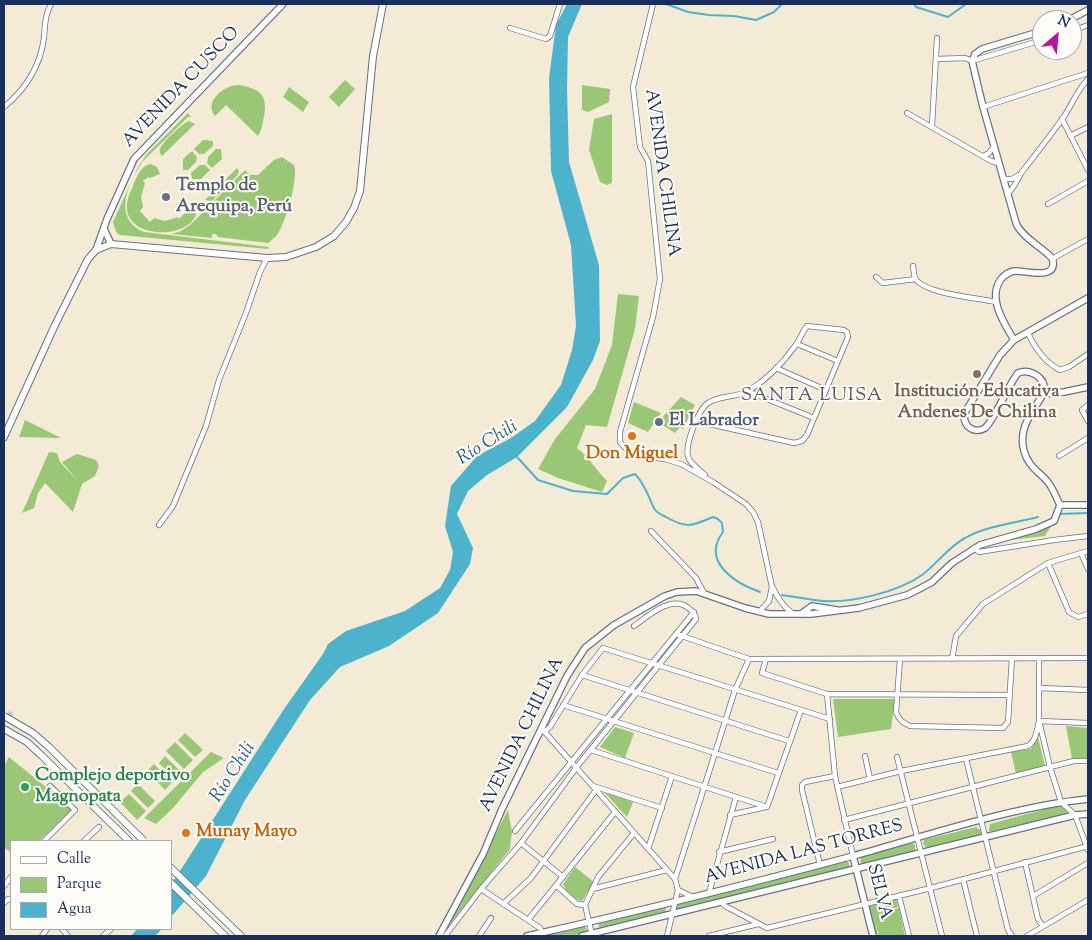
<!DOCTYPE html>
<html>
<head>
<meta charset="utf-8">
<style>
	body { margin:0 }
	#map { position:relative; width:1092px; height:940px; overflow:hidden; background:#f4ebd6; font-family:"Sorts Mill Goudy",serif }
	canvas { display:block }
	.frame { position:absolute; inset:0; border:5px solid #1b2f5e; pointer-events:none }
	.legend { position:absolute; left:10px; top:840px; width:162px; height:90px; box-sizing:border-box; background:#fdfcf7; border:1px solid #a3aaba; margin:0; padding:6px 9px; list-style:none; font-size:15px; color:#1b2f5e }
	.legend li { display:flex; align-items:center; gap:10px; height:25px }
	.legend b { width:25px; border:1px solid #a3aaba }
	.north { position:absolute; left:1032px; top:10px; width:50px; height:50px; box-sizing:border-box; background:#fdfcf7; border:1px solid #a3aaba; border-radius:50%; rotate:27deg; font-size:14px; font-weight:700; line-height:20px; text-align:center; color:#1b2f5e }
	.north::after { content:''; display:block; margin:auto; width:18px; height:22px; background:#b5179e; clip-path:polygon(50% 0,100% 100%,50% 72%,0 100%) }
</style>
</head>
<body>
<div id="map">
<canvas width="1092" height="940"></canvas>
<div class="frame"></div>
<ul class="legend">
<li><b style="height:6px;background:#fff"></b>Calle</li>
<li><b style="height:14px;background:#9ac775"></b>Parque</li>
<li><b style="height:14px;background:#4db3cc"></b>Agua</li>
</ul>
<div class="north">N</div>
</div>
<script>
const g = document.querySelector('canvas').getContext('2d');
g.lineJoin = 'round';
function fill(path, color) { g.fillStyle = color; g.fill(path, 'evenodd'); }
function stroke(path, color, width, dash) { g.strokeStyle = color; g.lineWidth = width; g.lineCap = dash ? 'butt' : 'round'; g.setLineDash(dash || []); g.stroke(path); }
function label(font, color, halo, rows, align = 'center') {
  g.font = font + ' "Sorts Mill Goudy",serif'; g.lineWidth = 4; g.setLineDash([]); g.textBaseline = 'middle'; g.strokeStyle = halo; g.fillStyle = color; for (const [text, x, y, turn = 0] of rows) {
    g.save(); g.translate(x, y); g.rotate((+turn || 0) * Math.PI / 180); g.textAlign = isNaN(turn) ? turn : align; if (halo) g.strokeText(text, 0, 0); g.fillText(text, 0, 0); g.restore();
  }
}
fill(new Path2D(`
	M345,80L355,89L339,107L329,97Z
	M239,85C260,89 268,94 264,117C262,124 262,130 258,136L226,105L215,116C203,102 225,84 239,85Z
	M582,85L610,89L609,102L588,112L582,110Z
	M289,87L309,102L303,112L283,97Z
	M188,113L191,117H188L143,161C128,183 112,218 144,232L269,247L268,249L120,235L116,232L113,222L138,167L147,154Z
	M612,114V183L607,185L600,182L589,150L594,119Z
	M189,121L195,124L162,156C160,153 159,153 160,149C162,142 183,123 189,121Z
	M203,140L213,141V146L204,154H199L194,149Z
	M216,149H221L222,159L212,168L207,163L208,157Z
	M192,151L197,157L196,162L188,170H183V159Z
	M282,157L294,165C299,177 285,225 277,235C275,238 271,240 268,243L218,237L216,234H212V238L172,234L181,231L190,225L245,170L250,175H258L274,160Z
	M151,164L157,167L160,174L150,178L148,177L143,181L145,183L141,197L143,207L140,211L150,222L154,218L165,221L178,217L179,219L185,213L184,211L188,202L194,205L197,210C195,240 124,241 127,205C127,197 132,190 134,183C138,174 141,166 151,164Z
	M200,165H205L210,170L201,179H192L191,173Z
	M237,168L239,171L237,176L212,201L205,200Z
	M618,294L639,296L635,329L607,427L586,425L577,448C589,457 596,470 607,481L602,492L558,478L538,469L555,439L595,389L612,345Z
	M681,397L695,405L683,429L680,427L675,433L658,422Z
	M634,402L661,413L648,432L628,423Z
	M25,420L61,438L19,437Z
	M49,452L57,453L60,462L79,482L62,462L77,454L96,460L99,466L95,476L82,484L73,512L45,483L38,493L34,508L22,513Z
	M1050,524L1051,526L1045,536L993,542Z
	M833,699H895L891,729L838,737Z
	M1066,726L1088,728V758L1072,759Z
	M615,727L634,733L625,758L600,747Z
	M185,733L203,750L195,757L178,740Z
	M1038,737L1045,766L1016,774L1011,752L1031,749Z
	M175,742L193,760L184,769L166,751Z
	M211,752L224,758L203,772L173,808L156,824L144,818Z
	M165,756L182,773L176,780L159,763Z
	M9,757L73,809L39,841H11V852L4,848V766Z
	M154,764L172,782L165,790L147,771Z
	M138,784L155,801L148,808L131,791Z
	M604,792L633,802L627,817Z
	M129,794L146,811L137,820L120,802Z
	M1060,805L1067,811L1066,814L992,831H989L990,824Z
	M508,810L512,832L510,849L449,925Z
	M976,827L981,831L982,833L979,837L927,848L923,844L924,840Z
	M912,843L915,845V851L864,864L860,862L862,856Z
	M844,861L848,862L850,866L849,868L676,910L675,905Z
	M575,867L594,882L582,901C575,900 565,891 563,884Z
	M896,898L898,907L879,912L899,908L905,936H879L876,924L878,936H874L867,904Z
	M665,907L666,909L665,912L600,930L598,921Z
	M582,926L585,927L587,930L585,933L571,936H540Z`), '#9ac775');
fill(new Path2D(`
	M567,4H582L568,37L567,89L569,162L599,265L600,341L593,360L567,407L517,457L487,475L468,491L457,514L473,548L470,564L438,613L389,646L340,667L310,700L245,800L206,876L171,917V885L284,709L323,654L328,644L346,631L405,611L440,588L450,570L453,552L445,526L451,486L477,456L511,438L535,421L561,385L572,350L576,326L571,245L551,171L549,78L556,25Z
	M137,929H162L155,936H131Z`), '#4db3cc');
stroke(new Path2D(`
	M666,4L688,12L709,15L734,16L756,20L774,12L782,4
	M914,4L916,7L948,17L966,4
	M517,457L538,480L573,491L607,494L623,478L635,474C645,484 648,496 654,508C656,513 662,515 666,517C687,529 692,526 713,517L718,519L722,523L723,532C701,561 734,583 760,592
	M1058,514L1088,513
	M782,595C796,597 810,600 823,601C852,603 898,592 922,575C937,564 948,547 965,538C986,526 1015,523 1038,517`), '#4db3cc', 2);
stroke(new Path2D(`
	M4,720L12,712`), '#c9c5be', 4.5, [4.5, 2]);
const minor = new Path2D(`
	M653,4L633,87L640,147L648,161L660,279L653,317L620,432V442L629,452L635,455L665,459L681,464L713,482L746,504L753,512L758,522L772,587L769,601L759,612
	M510,28L546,39L550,36L560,4
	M1072,31L1088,25
	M936,59L965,58L972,61L1042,40
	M4,107C26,89 40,67 44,38C45,25 45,15 51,4
	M983,107L1088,73
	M907,113L991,161L998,163
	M1062,119L1088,170
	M932,126L937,38
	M1070,136L1088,127
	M983,156L989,153L994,146
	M1003,179H1012L1019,175
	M1007,194C1015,188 1017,179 1022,172C1036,154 1050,136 1063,118C1072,105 1077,90 1088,79
	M1048,204L1088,181
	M1052,259L1088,239
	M913,266C914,270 913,277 917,281C930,294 977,298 996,302
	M876,277L883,283L916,279
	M1028,333C1035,348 1044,362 1060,370L1069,367L1088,354
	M797,344L838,361
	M776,368L826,390
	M747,391L814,418
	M1088,405L1082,410L1088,421
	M696,421L794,443L802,441L807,435L848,337L847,332L844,330L807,326C802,332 800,340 795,346C783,363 766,380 748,391C736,398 719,395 708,403C698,410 683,448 689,459C693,465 700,471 705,475
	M1059,456L1088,438
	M159,525L173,506L206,426L219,380L246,313L260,272L267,258
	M651,531L696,578L704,593
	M974,548L979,552L1054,540L1088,536
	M1081,553L1088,569
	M1048,563L1069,612L1078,617L1088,614
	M773,588C778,599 783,606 792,613
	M676,634L749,659L1088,658
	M1039,658V721L1050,767L1061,802L1075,815L1088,850
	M766,659L762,673L827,694L1009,695
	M900,659L896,712C899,720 903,723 910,726L1003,728L1008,722L1012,658
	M952,659L956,636L983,604L1048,563L1088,551
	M582,675L789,741
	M1039,688L1088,690
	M827,694L835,776L853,856
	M563,705L778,773
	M543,730L675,879L678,890L667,936
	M544,732L550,727L582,675L603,648L830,719
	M591,750L767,807
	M865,756L870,779
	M897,757L942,936
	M966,759L1008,930L1012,936
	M593,786L662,808
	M837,787L901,771L1028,746C1036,741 1037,730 1039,721L1088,723
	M767,807L801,710
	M730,815L766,807
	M844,820L1050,767L1074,761H1088
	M515,831L694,612
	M44,841L75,810L50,786
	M84,841L99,827
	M521,843L563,877
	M648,849L672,776
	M719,852L773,839
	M1025,862L1038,919L1043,926
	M820,865L802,790V785L805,782L835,776
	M675,879L735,690L749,659
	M963,879L977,936
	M556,885L577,904L585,905
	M4,886L11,877
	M481,889L540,928L542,933
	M592,889L667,870
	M678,890L693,897
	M709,893L736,797
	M899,896L909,936
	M1033,896L1088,863
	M721,902L725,906L767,928L931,888L1088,846
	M4,903L8,899L11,900
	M503,904L531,878L596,790
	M528,920L615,812
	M62,929L68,936
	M592,935L585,905L598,877L634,833
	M42,936L47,929
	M103,936L111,929
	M445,936L481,889L521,843L576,768L696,619C695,613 692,611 687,607C670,595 647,617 634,626
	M479,936L491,918
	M709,936L758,924
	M1027,936L1088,900`);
const tertiary = new Path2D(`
	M1069,20L1088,10
	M104,229L111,244
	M96,250L107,219L134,159L283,4
	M1014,340C1004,323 987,298 1001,279C1005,275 1008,272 1014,271C1024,270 1056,281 1053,261C1052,253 1022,239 1016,223L983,107L972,61L975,54L982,49L1042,31
	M1043,394L1064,392L1088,387
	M1060,505H1088
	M801,614L812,606L837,610
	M853,856L873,936
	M439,936L483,854L502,809L567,676L585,648L614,625L665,596L677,592L696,591L745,608L769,614H811L859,608L907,595L921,588L932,582L952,563L980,545L1036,529L1054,521L1060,505C1056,497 1053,488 1047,481C1038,471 1028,466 1024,451C1019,433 1027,419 1037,404C1039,400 1043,396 1044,391C1046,377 1029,368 1018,373C1008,385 994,421 985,428C980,431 974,431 970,428C965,425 964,420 964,414L1000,355L1014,340L1088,298
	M527,936C636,912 745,885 853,856C929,835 1011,807 1088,799
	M582,936L1075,815L1088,814`);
const secondary = new Path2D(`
	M4,437L55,325L88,259L96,250L111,244L267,258L286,257L316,247L334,236L346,222L354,208L360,191L373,56L383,4
	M4,729L27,742L42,756L129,841
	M171,868L241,936
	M171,883L225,936`);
stroke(minor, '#677188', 6);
stroke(tertiary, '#677188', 8);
stroke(secondary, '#677188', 8);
stroke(minor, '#fff', 4.5);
stroke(tertiary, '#fff', 5.5);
stroke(secondary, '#fff', 6);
const secondaryBridge = new Path2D(`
	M4,716L33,733L49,747L144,841`);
stroke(secondaryBridge, '#677188', 8, []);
stroke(secondaryBridge, '#fff', 6);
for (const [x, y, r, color] of [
	[166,197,5,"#6b7280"],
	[977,374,5,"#8d6e63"],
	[659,422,5,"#5c6f8a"],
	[632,436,5,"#e8710a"],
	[25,787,5,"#2e9e5b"],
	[186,833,5,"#e8710a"]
]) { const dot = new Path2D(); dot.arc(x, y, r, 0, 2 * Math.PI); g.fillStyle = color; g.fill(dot); stroke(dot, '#fdfcf7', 2); }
label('18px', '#1b2f5e', '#fdfcf7', [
	["AVENIDA CUSCO",182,88,-46],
	["AVENIDA CHILINA",661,173,82],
	["AVENIDA CHILINA",523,735,-64],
	["AVENIDA LAS TORRES",804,853,-15],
	["SELVA",878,892,76]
]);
label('bold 18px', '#5b616d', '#fdfcf7', [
	["Templo de",176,187],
	["Arequipa, Perú",176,208]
], 'left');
label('bold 18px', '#785e54', '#fdfcf7', [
	["Institución Educativa",977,393],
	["Andenes De Chilina",977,414]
]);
label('bold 18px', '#4e5e75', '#fdfcf7', [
	["El Labrador",669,422]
], 'left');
label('bold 18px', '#c56008', '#fdfcf7', [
	["Don Miguel",632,455],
	["Munay Mayo",196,833,"left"]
]);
label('bold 18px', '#27864d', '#fdfcf7', [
	["Complejo deportivo",35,777],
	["Magnopata",35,798]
], 'left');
g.letterSpacing = '1px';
label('19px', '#5c5862', '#fdfcf7', [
	["SANTA LUISA",812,397]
]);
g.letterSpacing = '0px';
label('italic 19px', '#2c5d84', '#fdfcf7', [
	["Río Chili",488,444,-32],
	["Río Chili",234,773,-57]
]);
</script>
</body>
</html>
